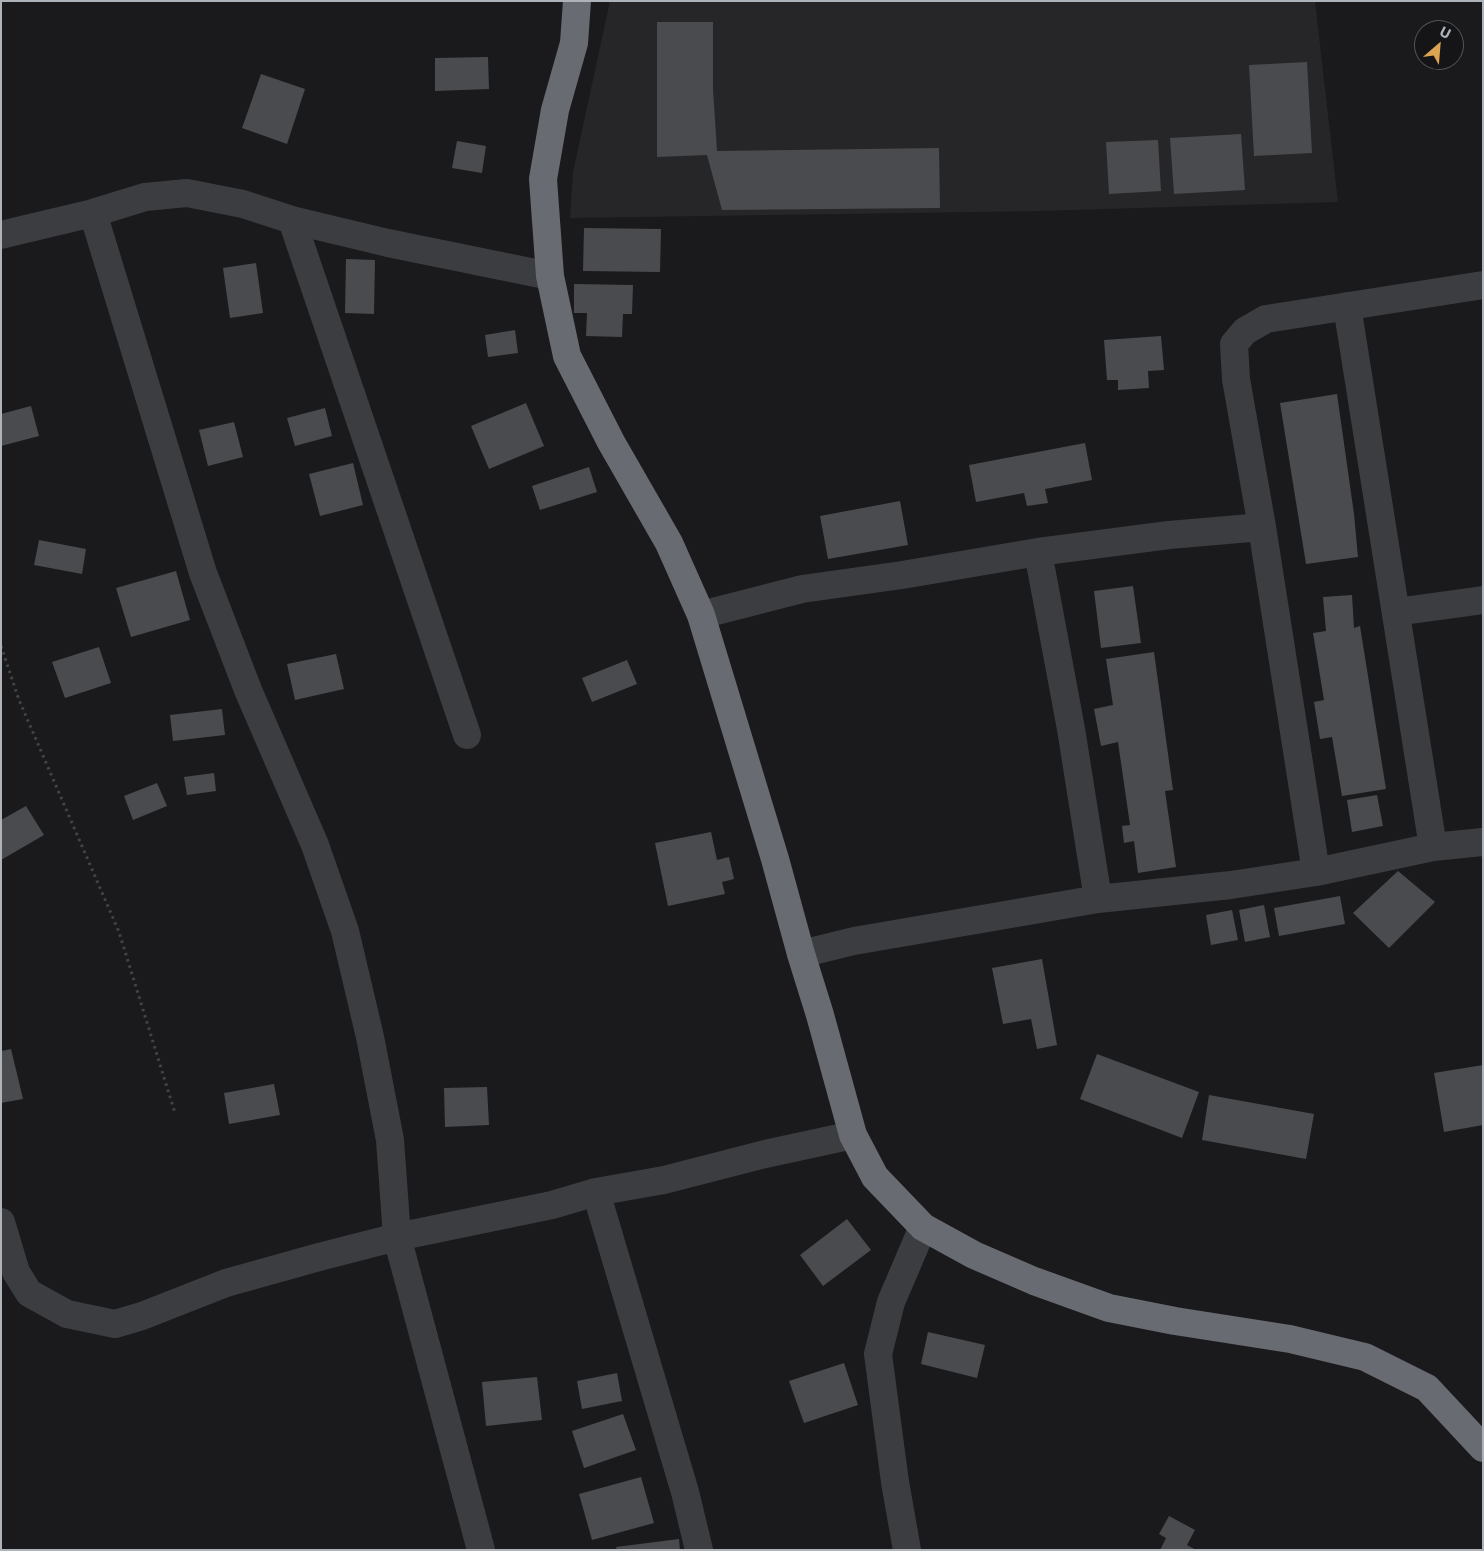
<!DOCTYPE html>
<html>
<head>
<meta charset="utf-8">
<style>
	body { margin:0 }
	#map { position:relative; width:1484px; height:1551px; overflow:hidden; background:#1a1a1c; font-family:Commissioner,sans-serif }
	canvas { display:block }
	.frame { position:absolute; inset:0; border:2px solid #aeb3ba; pointer-events:none }
	.north { position:absolute; left:1414px; top:20px; width:50px; height:50px; box-sizing:border-box; background:#151517; border:1px solid #525458; border-radius:50%; rotate:27deg; font-size:14px; font-weight:700; line-height:20px; text-align:center; color:#aeb3ba }
	.north::after { content:''; display:block; margin:auto; width:18px; height:22px; background:#dca352; clip-path:polygon(50% 0,100% 100%,50% 72%,0 100%) }
</style>
</head>
<body>
<div id="map">
<canvas width="1484" height="1551"></canvas>
<div class="frame"></div>
<div class="north">U</div>
</div>
<script>
const g = document.querySelector('canvas').getContext('2d');
g.lineJoin = 'round';
function fill(path, color) { g.fillStyle = color; g.fill(path, 'evenodd'); }
function stroke(path, color, width, dash) { g.strokeStyle = color; g.lineWidth = width; g.lineCap = dash ? 'butt' : 'round'; g.setLineDash(dash || []); g.stroke(path); }
fill(new Path2D(`
	M610,1H1315L1338,202L1039,211L570,218L573,172Z`), '#262629');
fill(new Path2D(`
	M657,22H713V89L717,151L939,148L940,208L722,210L707,155L657,157Z
	M488,57L489,89L435,91V58Z
	M1307,62L1312,153L1254,156L1249,65Z
	M261,74L305,89L287,144L242,128Z
	M1241,134L1245,190L1174,194L1170,138Z
	M1158,140L1161,191L1109,194L1106,142Z
	M457,141L486,146L482,173L452,168Z
	M584,228L661,229L660,272L583,271Z
	M346,259L375,260L374,314L345,313Z
	M256,263L263,313L230,318L223,268Z
	M574,284L633,285L632,314H623L622,337L586,336L587,313H574Z
	M515,330L518,353L488,357L485,335Z
	M1161,336L1164,370L1148,371L1149,388L1118,390V380H1107L1104,340Z
	M1337,394L1354,514L1358,557L1306,564L1280,403Z
	M526,403L544,446L489,469L471,426Z
	M31,406L39,436L1,446V414Z
	M325,408L332,436L295,446L287,418Z
	M234,422L243,457L208,466L199,430Z
	M1085,443L1092,480L1045,489L1048,503L1027,506L1024,493L976,502L969,465Z
	M353,463L363,505L320,516L309,474Z
	M589,467L597,492L540,510L532,486Z
	M900,501L908,545L828,559L820,516Z
	M39,540L86,549L82,574L34,565Z
	M176,571L190,620L131,637L116,588Z
	M1133,586L1141,643L1101,648L1094,591Z
	M1352,595L1354,628L1360,626L1386,789L1342,796L1332,737L1320,739L1314,702L1324,700L1313,633L1326,631L1323,597Z
	M99,647L111,683L65,698L52,662Z
	M1154,652L1173,790L1165,791L1176,867L1138,873L1134,841L1124,843L1122,826L1130,825L1118,742L1101,746L1094,709L1113,705L1106,659Z
	M336,654L344,689L295,700L287,664Z
	M627,660L637,684L592,702L582,678Z
	M222,709L225,735L173,741L170,715Z
	M214,773L216,791L187,795L184,777Z
	M157,783L167,806L133,820L124,796Z
	M1377,795L1383,826L1352,832L1347,800Z
	M26,806L44,835L1,860V820Z
	M711,832L717,860L729,857L734,879L722,882L725,894L668,906L655,843Z
	M1398,871L1435,902L1389,948L1353,913Z
	M1340,896L1345,924L1279,936L1274,908Z
	M1264,905L1270,937L1245,942L1239,910Z
	M1232,910L1238,940L1211,945L1206,915Z
	M1042,959L1057,1045L1037,1049L1031,1019L1003,1024L992,968Z
	M11,1049L23,1099L1,1103V1051Z
	M1097,1054L1199,1092L1182,1138L1080,1099Z
	M1483,1065V1125L1444,1132L1434,1073Z
	M274,1084L280,1115L229,1124L224,1093Z
	M487,1087L489,1125L445,1127L444,1088Z
	M1209,1095L1314,1114L1306,1159L1202,1140Z
	M847,1219L871,1250L823,1286L800,1255Z
	M928,1332L985,1345L977,1378L921,1364Z
	M844,1363L858,1405L804,1423L789,1381Z
	M617,1373L622,1401L582,1409L577,1381Z
	M537,1377L542,1420L486,1426L482,1382Z
	M623,1414L636,1450L584,1468L572,1431Z
	M641,1477L654,1523L592,1540L579,1494Z
	M1169,1516L1195,1530L1187,1545L1196,1550H1160L1166,1538L1159,1534Z
	M679,1539L680,1550H617L616,1547Z`), '#494b4e');
stroke(new Path2D(`
	M1,646L19,700L119,932L175,1113`), '#424447', 3, [2.5, 4]);
stroke(new Path2D(`
	M93,213L203,573L248,690L315,845L345,931L370,1037L390,1140L397,1237L481,1550
	M292,220L467,735
	M1,235L93,213L145,197L187,193L243,204L292,220L388,243L550,276
	M1347,306L1433,847
	M1038,552L1071,729L1098,899
	M1396,612L1483,600
	M701,615L802,589L902,575L1038,552L1169,535L1262,527
	M1316,872L1262,527L1236,379L1234,344L1245,331L1266,319L1483,285
	M801,954L854,941L1098,899L1231,885L1316,872L1433,847L1483,842
	M596,1192L685,1492L699,1550
	M1,1222L16,1272L29,1293L67,1314L115,1324L142,1316L226,1283L319,1257L397,1237L552,1205L596,1192L664,1180L765,1154L853,1135
	M907,1550L895,1482L878,1354L891,1302L923,1227`), '#3c3d41', 28);
stroke(new Path2D(`
	M577,1L574,43L555,110L543,179L550,276L567,356L611,442L669,543L701,615L775,859L801,954L820,1015L853,1135L875,1177L923,1227L974,1255L1034,1281L1109,1308L1175,1321L1290,1339L1365,1357L1427,1388L1483,1448`), '#686b71', 28);
</script>
</body>
</html>
